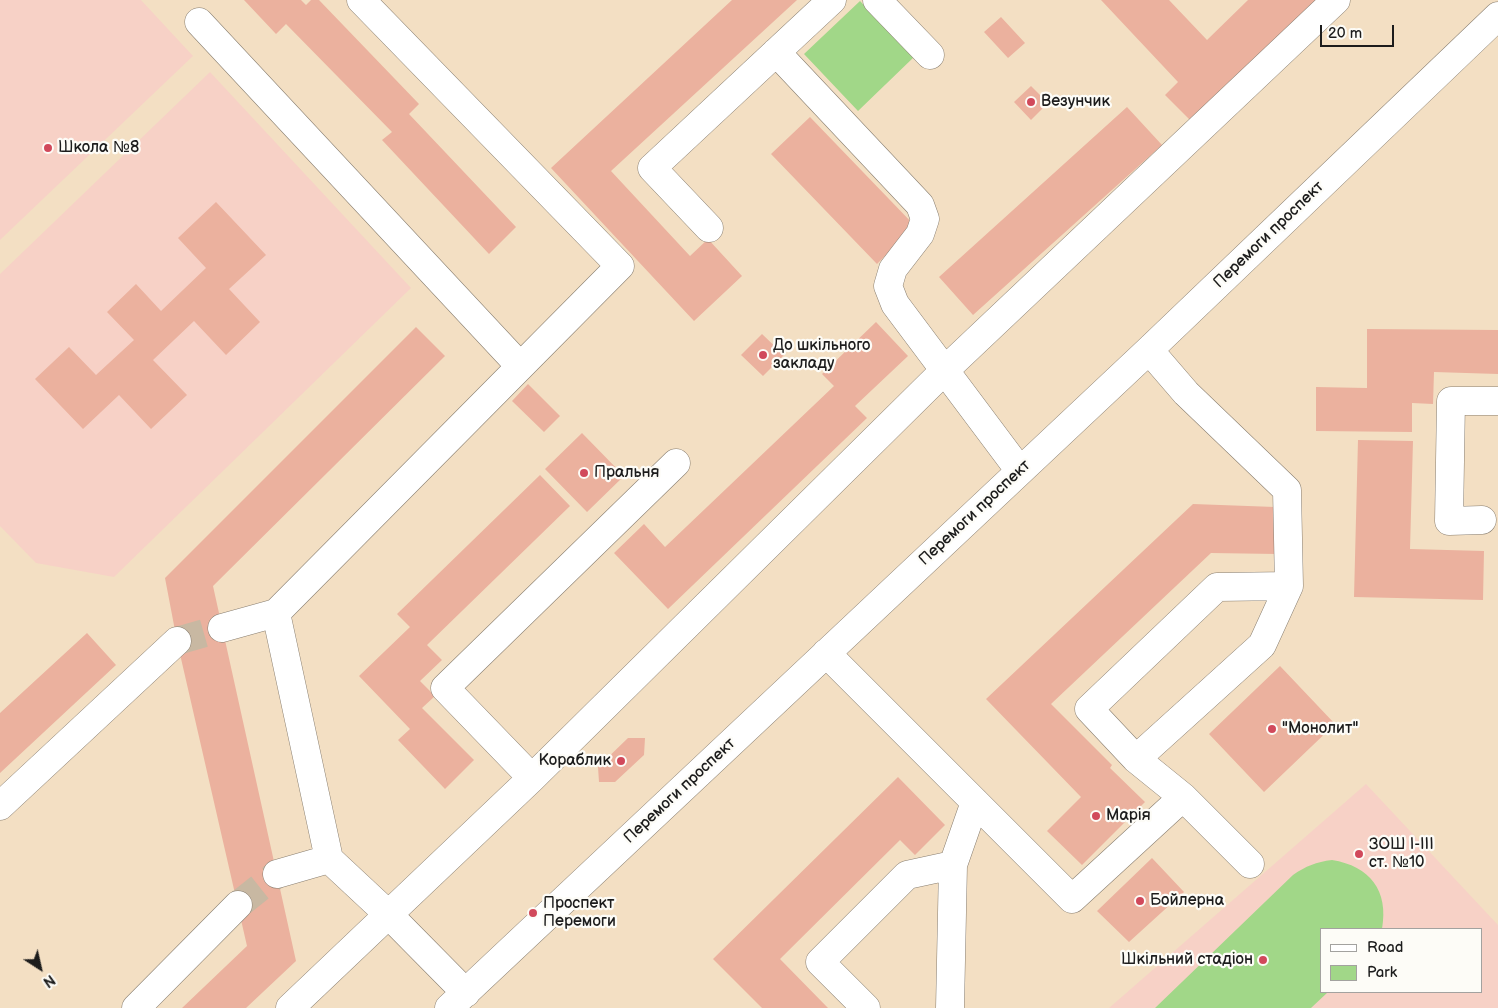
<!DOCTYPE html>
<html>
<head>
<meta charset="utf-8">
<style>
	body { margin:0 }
	#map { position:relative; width:1498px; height:1008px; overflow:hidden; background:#f3dfc3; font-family:"Balsamiq Sans",sans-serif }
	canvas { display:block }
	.legend { position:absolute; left:1320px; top:928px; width:162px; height:65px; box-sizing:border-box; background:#fdfcf7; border:1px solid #a3a29f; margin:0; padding:6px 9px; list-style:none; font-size:15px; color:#1c1c1c }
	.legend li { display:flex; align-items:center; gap:10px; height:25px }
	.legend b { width:25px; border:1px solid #a3a29f }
	.north { position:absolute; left:15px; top:943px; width:50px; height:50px; -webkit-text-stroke:4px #fdfcf7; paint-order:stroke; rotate:145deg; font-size:14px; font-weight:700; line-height:20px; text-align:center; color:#1c1c1c }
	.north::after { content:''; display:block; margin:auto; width:18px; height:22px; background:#1c1c1c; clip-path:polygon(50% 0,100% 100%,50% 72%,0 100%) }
	.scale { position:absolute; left:1320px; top:25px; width:74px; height:22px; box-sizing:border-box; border:2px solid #1c1c1c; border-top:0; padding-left:6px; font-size:15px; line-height:18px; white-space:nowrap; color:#1c1c1c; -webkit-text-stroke:4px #fdfcf7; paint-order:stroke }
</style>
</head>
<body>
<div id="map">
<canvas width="1498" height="1008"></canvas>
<ul class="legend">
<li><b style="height:6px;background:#fff"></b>Road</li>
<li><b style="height:14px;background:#a1d788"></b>Park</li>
</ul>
<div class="north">N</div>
<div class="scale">20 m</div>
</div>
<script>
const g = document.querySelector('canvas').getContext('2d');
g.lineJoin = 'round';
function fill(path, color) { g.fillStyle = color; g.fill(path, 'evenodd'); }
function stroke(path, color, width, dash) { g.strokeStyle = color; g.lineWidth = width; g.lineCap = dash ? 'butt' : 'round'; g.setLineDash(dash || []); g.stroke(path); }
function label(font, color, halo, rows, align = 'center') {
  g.font = font + ' "Balsamiq Sans",sans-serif'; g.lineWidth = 4.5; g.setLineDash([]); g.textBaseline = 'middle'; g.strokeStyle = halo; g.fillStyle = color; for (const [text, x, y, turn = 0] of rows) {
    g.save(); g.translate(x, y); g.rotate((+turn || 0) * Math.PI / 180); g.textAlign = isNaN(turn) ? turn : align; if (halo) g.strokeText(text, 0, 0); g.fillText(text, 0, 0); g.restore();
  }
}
fill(new Path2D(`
	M0,0H141L193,56L0,240Z
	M210,72L411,288L114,577L36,563L0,526V274Z
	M1366,784L1498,925V1008H1109ZM1322,929H1482V992H1322Z`), '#f7d1c6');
fill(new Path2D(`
	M860,1L914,57L858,111L804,54Z
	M1332,860C1370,866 1389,891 1382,929H1322V992H1328L1311,1008H1155L1293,875C1306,866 1316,862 1332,860Z`), '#a1d788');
fill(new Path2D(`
	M244,0H301L306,5L311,0H319L419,104L409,114L516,227L489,254L382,140L392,132L286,24L276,34Z
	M732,0H797L611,171L690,256L708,239L742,276L694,321L551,168Z
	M1101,0H1169L1207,40L1248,0H1319L1220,90L1228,97L1197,127L1165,95L1178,82Z
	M1001,17L1025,43L1008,58L984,32Z
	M1031,86L1048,103L1031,120L1014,102Z
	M1127,107L1162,145L973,315L939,277Z
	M810,117L915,226L877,264L771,154Z
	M216,202L266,255L229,289L260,322L226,355L194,321L153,360L187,395L151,429L119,395L83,429L35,379L69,347L96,375L134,340L107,312L136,284L161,311L206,268L178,238Z
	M876,322L908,356L855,406L867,418L668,609L614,553L644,524L665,547L834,386L822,374Z
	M416,327L445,356L213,586L296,961L246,1008H182L247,946L177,641L165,578Z
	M1367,329L1498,330V374L1434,372L1433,404L1412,403V432L1316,431V387L1367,388Z
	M762,334L784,355L763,376L741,355Z
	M528,384L560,416L544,432L512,401Z
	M582,433L624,476L587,512L545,469Z
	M1358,440L1413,441L1410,549L1484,551L1483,600L1354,597Z
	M540,475L570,506L427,645L442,660L420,681L435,696L422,708L474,760L445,789L398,740L410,729L359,676L410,627L397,614Z
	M1193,504L1275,507L1277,554L1211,553L1051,704L1112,765L1110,768L1145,802L1082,865L1047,831L1081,797L986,699Z
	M87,633L116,665L0,773V713Z
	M1280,666L1335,724L1264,792L1209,734Z
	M628,738H645L644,755L615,782H599L598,767Z
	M898,777L945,825L915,855L900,840L780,959L828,1008H762L713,959Z
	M1152,858L1184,892L1129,942L1097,911Z`), '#ebb19e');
stroke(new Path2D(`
	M177,641L222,628
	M238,905L277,874`), '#c8b8a2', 28, [28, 14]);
const minor = new Path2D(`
	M361,0L620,266L276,613L329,859L388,914L466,993
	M877,0L930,55
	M199,22L520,366
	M776,52L920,205L925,219L920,234L893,269L888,286L895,304L1020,471
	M709,228L652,168L832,0
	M1482,520L1449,521L1451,401H1498
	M222,628L276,613
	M826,653L1072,899L1183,797
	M1136,759L1262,645L1289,586L1287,490L1186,393L1149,350
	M532,778L445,688L676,463
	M0,806L177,641
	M1250,864L1183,797L1136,759L1089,709L1217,587L1289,586
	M277,874L329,859
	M136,1008L238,905
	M290,1008L532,778L944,371L1336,0
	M449,1008L1149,350L1498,16
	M866,1008L820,962L907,875L953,865
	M950,1008L953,865L975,802`);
stroke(minor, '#887e70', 29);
stroke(minor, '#fff', 28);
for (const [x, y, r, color] of [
	[1031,102,5,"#d1495b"],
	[48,148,5,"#d1495b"],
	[763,355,5,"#d1495b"],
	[584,473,5,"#d1495b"],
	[1272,729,5,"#d1495b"],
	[621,761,5,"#d1495b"],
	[1096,816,5,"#d1495b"],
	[1359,854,5,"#d1495b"],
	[1140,901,5,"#d1495b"],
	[533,913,5,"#d1495b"],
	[1263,960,5,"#d1495b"]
]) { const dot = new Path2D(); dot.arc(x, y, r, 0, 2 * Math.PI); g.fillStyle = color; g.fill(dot); stroke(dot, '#fdfcf7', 2); }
label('16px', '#1c1c1c', '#fdfcf7', [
	["Везунчик",1041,102],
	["Школа №8",58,148],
	["До шкільного",773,346],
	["закладу",773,364],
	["Пральня",594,473],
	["\"Монолит\"",1282,729],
	["Кораблик",611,761,"right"],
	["Марія",1106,816],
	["ЗОШ І-ІІІ",1369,845],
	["ст. №10",1369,863],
	["Бойлерна",1150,901],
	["Проспект",543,904],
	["Перемоги",543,922],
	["Шкільний стадіон",1253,960,"right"]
], 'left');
label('16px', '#1c1c1c', '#fdfcf7', [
	["Перемоги проспект",1269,235,-44],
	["Перемоги проспект",975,513,-43],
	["Перемоги проспект",680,791,-43]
]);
</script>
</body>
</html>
